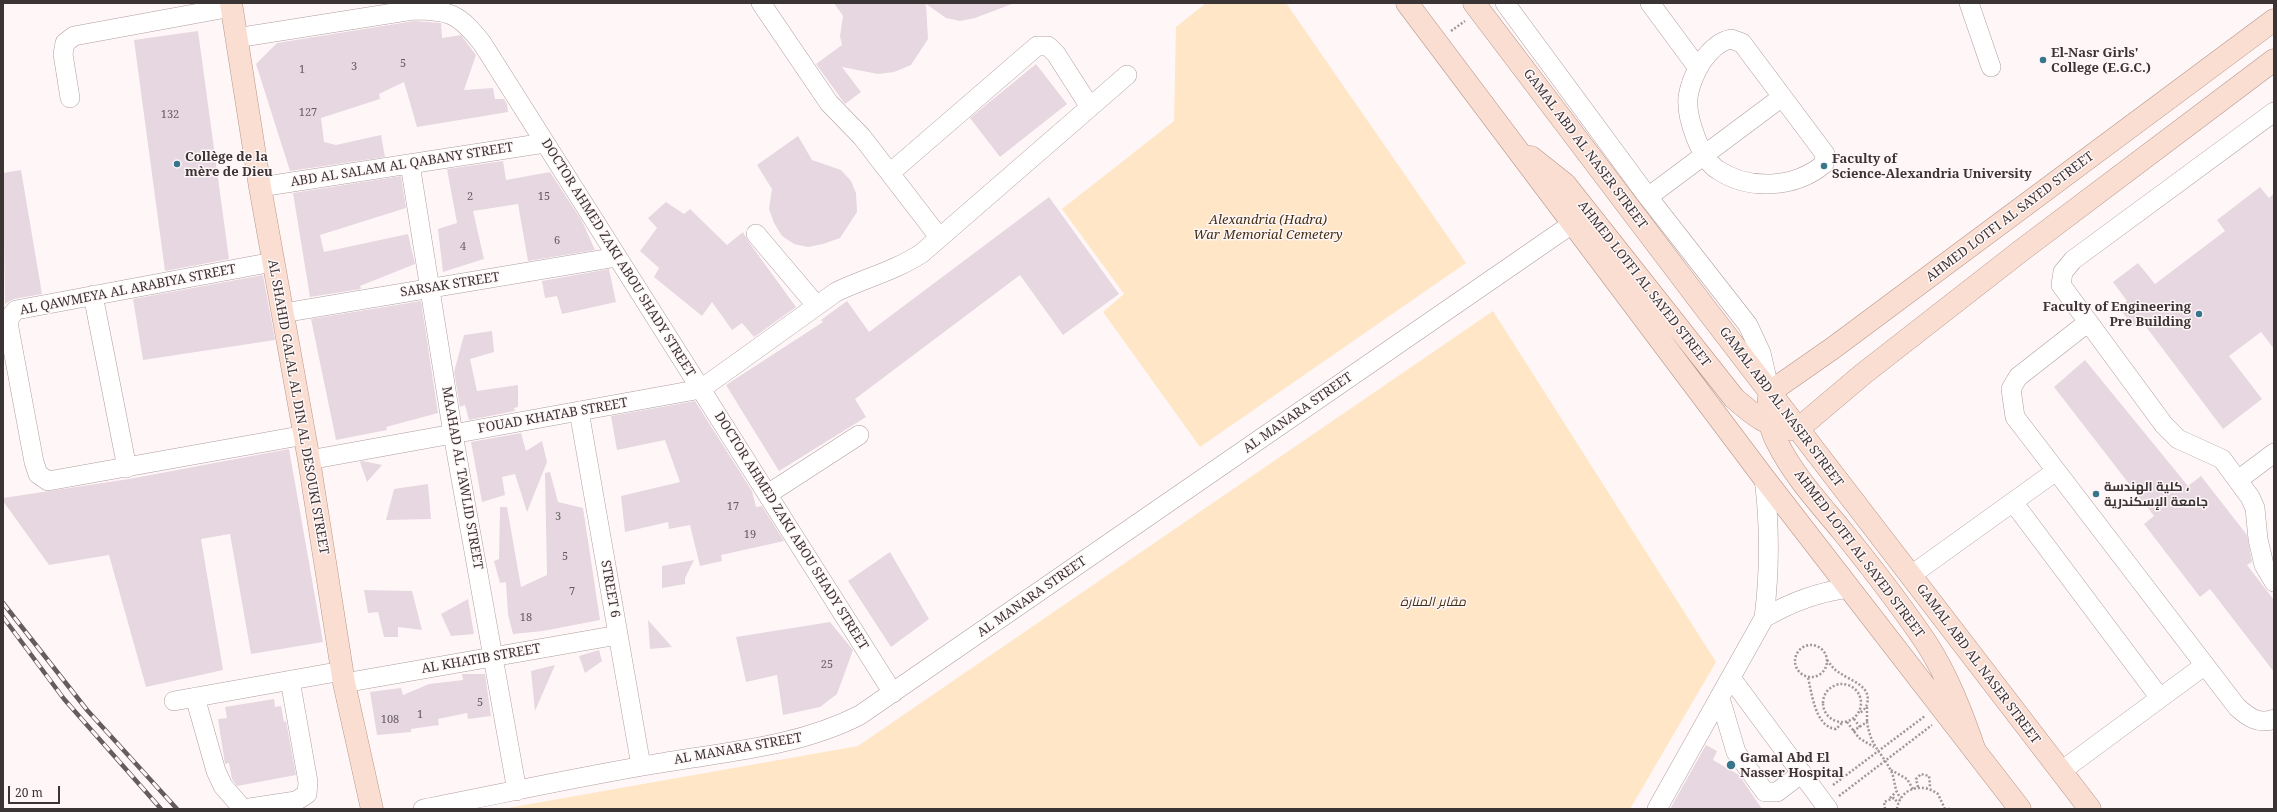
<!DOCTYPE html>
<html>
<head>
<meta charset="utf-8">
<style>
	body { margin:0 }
	#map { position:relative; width:2277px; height:812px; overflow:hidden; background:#fff7f7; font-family:"Noto Serif",serif }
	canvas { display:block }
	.frame { position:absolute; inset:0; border:4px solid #3b3435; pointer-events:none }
	.scale { position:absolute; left:8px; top:786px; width:52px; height:18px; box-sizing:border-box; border:2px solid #3b3435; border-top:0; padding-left:5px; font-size:12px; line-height:14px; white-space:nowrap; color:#3b3435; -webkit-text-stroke:3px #fff7f7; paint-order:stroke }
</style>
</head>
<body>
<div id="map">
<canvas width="2277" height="812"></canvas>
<div class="frame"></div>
<div class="scale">20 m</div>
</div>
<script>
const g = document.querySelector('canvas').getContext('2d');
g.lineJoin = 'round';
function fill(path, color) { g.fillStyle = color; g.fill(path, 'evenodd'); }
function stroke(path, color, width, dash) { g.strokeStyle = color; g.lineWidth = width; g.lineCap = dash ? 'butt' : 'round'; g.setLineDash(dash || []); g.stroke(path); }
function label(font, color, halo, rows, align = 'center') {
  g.font = font + ' "Noto Serif",Cairo,serif'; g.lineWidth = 3; g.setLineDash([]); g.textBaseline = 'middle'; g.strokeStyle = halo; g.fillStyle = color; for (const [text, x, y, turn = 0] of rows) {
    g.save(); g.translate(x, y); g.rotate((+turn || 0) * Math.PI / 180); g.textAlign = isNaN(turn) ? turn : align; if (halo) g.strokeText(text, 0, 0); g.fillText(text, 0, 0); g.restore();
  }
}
fill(new Path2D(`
	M1206,3H1286L1466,263L1200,447L1103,312L1124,294L1062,209L1174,121L1176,27Z
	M1493,311L1716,662L1630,809H502L858,746Z`), '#fee6c7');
fill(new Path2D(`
	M834,3H1012V4L975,18L960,21L946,18L926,4L928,39L911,65L894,72L878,74L842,67L861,92L845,104L816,64L842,45L840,36L843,16Z
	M414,21L441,23L442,38L461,35L476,55L464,90L493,88L495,99H504L507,104L508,112L417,127L404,82L379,94L380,99L321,118L324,142L336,145L381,135L385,157L290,171L256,64L277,43Z
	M198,31L229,259L165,271L134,40Z
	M1036,64L1067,104L1000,157L970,118Z
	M798,136L812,160L841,170L851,181L856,193L857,212L840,238L823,244L808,247L794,244L782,236L774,223L769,209L772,189L757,165Z
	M503,161L506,180L550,172L582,221L595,250L528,261L518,204L473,211L484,259L443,272L438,229L457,223L447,169Z
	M21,170L42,294L14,299L5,304L3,173Z
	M401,176L406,208L320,235L324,252L408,234L415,264L360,286L361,289L310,297L293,193Z
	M2260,187L2269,198L2274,193V349L2261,332L2229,356L2262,399L2223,429L2141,320L2133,326L2119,308L2127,301L2113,282L2138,263L2155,284L2225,231L2217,220Z
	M1049,197L1119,294L1063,335L1020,275L855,399L866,417L779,471L726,385L823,322L821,320L847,301L869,332Z
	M666,202L684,214L690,209L727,245L743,232L748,241L796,307L754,337L742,323L732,330L712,302L702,316L654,277L659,268L640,251L657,228L648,218Z
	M609,269L616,302L562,314L557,296L545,298L542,281Z
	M263,275L275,340L143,360L133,299Z
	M421,301L438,413L386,427L387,430L336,440L311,319Z
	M492,331L494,352L470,359L477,391L518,385V407L514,408L515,411L469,420L465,405L460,407L454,372L464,335Z
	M2085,360L2188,486L2201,476L2247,535L2252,562L2247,565L2274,600V672L2210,589L2200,597L2144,524L2154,516L2054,387Z
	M695,401L752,491L756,507L762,506L784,541L721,555L722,561L700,566L690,525L669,529L668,522L625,532L621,496L680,482L665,440L617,450L611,416Z
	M521,433L526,451L542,441L547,462L527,512L515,474L502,477L505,495L482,502L471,442Z
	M289,449L323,642L251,654L230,534L201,539L223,670L146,687L109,555L49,565L3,501V498L129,479Z
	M363,461L382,465L367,482L360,462Z
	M550,472L558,502L583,508L600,620L543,631L513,634L508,615L506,582L500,583L494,561L499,559L500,507H507L521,587L547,575L545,473Z
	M428,484L431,519L386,520L394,489Z
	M890,552L929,619L891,647L848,581Z
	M694,560L685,578V584L662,588V566Z
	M364,590L412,591L422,630L398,627V637H384L378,612L368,613Z
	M468,599L474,634L451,636L441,614Z
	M648,620L672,647L650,649Z
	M830,622L853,650L837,694L820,707L783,715L777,675L746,682L736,637Z
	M599,650L602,661L585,673L579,656Z
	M555,665L535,711L531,671Z
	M462,674H485L491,716L468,719L467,713L438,719L439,725L411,729V732L377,735L370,692L401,688L403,695L429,684L463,680Z
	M274,699L275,707L281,706L284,722L286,721L296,775L237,786L232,779L229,763L225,764L218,719L227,718L225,707Z
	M1706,745L1717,751L1713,760L1739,775L1762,809H1670Z`), '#e7d7e0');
const minor = new Path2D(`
	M761,3L829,103L862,137L939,237
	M1505,3L1648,197L1748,325L1761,353L1770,392
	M1650,3L1698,68
	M1969,3L1991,67
	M236,38L413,10C450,10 459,14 482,43L893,693
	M1731,39L1742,43L1825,154L1824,164C1795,188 1750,191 1718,170C1700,159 1686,117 1688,97C1690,84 1695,73 1701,63C1708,53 1719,41 1731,39Z
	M70,98L63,54L65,43L74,36L232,7
	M2274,112L2073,260L2063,272L2061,285L2164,425L2178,439L2222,459L2250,497L2255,508L2258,539L2264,565L2274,582
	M410,164L453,434L517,791
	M890,173L1037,46H1048L1056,54L1090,107
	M260,187L545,143
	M1648,197L1782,97
	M756,234L816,305
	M273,262L16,310L9,318V328L34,462L38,474L48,481L305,435
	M93,295L127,468
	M283,313L617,257
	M2087,323L2018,377L2011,389L2015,417L2237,707C2248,717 2259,725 2274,719
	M579,411L641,766
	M309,460L701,389L836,292C865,278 895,271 922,253L1127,75
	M2238,480L2274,453
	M768,494L859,435
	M2013,502L2160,698
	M1910,576L2056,471
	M1764,618C1791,602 1818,592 1849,588
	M1731,678L1828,809
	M344,683L618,635
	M195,697L216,771L223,786L243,809
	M1720,698L1736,752L1765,792H1777L1802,773
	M174,701L342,671
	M2060,772L2205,665
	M243,809L296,801L307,794L308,782L290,680
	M423,809C500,794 577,777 655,764C724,752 798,747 860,715L1572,224
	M1657,809L1764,618C1770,570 1770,525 1764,478`);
const major = new Path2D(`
	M231,3L260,187L309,460L344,683L372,809
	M1407,3L1764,478L2020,809
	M1474,3L1706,309L2090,809
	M1531,157L1565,184L1734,398C1752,414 1772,431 1798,429L1863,374L2022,250L2274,60
	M1975,751C1962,713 1948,677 1927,644C1901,605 1872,568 1843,532C1820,504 1793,475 1777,442C1769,427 1766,408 1770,392L1833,348L2274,20`);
stroke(minor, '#af9d9e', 20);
stroke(major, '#b59488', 23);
stroke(new Path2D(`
	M1451,31L1465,21
	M1795 661a16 16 0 1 1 32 0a16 16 0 1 1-32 0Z
	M1827,660C1831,665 1834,670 1840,673C1851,681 1872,686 1867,704C1866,708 1863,711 1859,713
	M1808,678C1812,693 1815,727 1836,729L1843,722
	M1823 703a19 19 0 1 1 38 0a19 19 0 1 1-38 0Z
	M1867,707V722
	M1854,719L1860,727
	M1847,722L1859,738L1874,747
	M1853,731L1867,722C1871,747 1880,750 1890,769C1896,779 1893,790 1901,798
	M1891,770L1907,779L1913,789
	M1833,785L1925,716
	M1918,787L1916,779L1921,774L1929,776L1930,785L1927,788
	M1839,796L1932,725
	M1890,798L1896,792
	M1885,809L1884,802L1894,798L1898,803
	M1897,809C1900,788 1922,782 1938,794L1945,809
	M1948,809H1951`), '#9f9798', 2.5, [2, 2]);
stroke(minor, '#fff', 19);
stroke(major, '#faded2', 22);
const rail = new Path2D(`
	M3,603L87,710L177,809
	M3,617L64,699L161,809`);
stroke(rail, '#645d5e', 4.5);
stroke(rail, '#fff7f7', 3, [9]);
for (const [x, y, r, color] of [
	[2043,60,4,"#37768b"],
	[177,164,4,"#37768b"],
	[1824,166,4,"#37768b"],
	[2199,314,4,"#37768b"],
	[2096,494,4,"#37768b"],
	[1731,765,5,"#37768b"]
]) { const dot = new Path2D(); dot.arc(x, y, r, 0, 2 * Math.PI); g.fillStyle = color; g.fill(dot); stroke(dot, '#fff7f7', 1.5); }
label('11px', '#665d60', null, [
	["5",403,64],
	["3",354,67],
	["1",302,70],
	["127",308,113],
	["132",170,115],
	["2",470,197],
	["15",544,197],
	["6",557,241],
	["4",463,247],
	["17",733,507],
	["3",558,517],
	["19",750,535],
	["5",565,557],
	["7",572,592],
	["18",526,618],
	["25",827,665],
	["5",480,703],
	["1",420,715],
	["108",390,720]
]);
label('bold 13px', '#3b3435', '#fff7f7', [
	["El-Nasr Girls'",2051,53],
	["College (E.G.C.)",2051,68],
	["Collège de la",185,157],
	["mère de Dieu",185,172],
	["Faculty of",1832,159],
	["Science-Alexandria University",1832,174],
	["Faculty of Engineering",2191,307,"right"],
	["Pre Building",2191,322,"right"],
	["كلية الهندسة ،",2104,487],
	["جامعة الإسكندرية",2104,502],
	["Gamal Abd El",1740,758],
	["Nasser Hospital",1740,773]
], 'left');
label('13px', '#3b3435', '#fff7f7', [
	["GAMAL ABD AL NASER STREET",1585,149,53],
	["ABD AL SALAM AL QABANY STREET",402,165,-9],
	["AHMED LOTFI AL SAYED STREET",2010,217,-37],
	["DOCTOR AHMED ZAKI ABOU SHADY STREET",618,258,58],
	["AHMED LOTFI AL SAYED STREET",1644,284,52],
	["SARSAK STREET",450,285,-9],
	["AL QAWMEYA AL ARABIYA STREET",128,290,-11],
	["AL SHAHID GALAL AL DIN AL DESOUKI STREET",298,407,80],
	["GAMAL ABD AL NASER STREET",1781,407,53],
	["AL MANARA STREET",1298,413,-35],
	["FOUAD KHATAB STREET",553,416,-10],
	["MAAHAD AL TAWLID STREET",462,478,80],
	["DOCTOR AHMED ZAKI ABOU SHADY STREET",791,531,58],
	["AHMED LOTFI AL SAYED STREET",1859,554,53],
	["STREET 6",610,589,80],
	["AL MANARA STREET",1032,597,-35],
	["AL KHATIB STREET",481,659,-10],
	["GAMAL ABD AL NASER STREET",1978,664,53],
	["AL MANARA STREET",738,749,-10]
]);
label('italic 13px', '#432f13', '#fff7f7', [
	["Alexandria (Hadra)",1268,220],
	["War Memorial Cemetery",1268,235],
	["مقابر المنارة",1433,602]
]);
</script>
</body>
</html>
